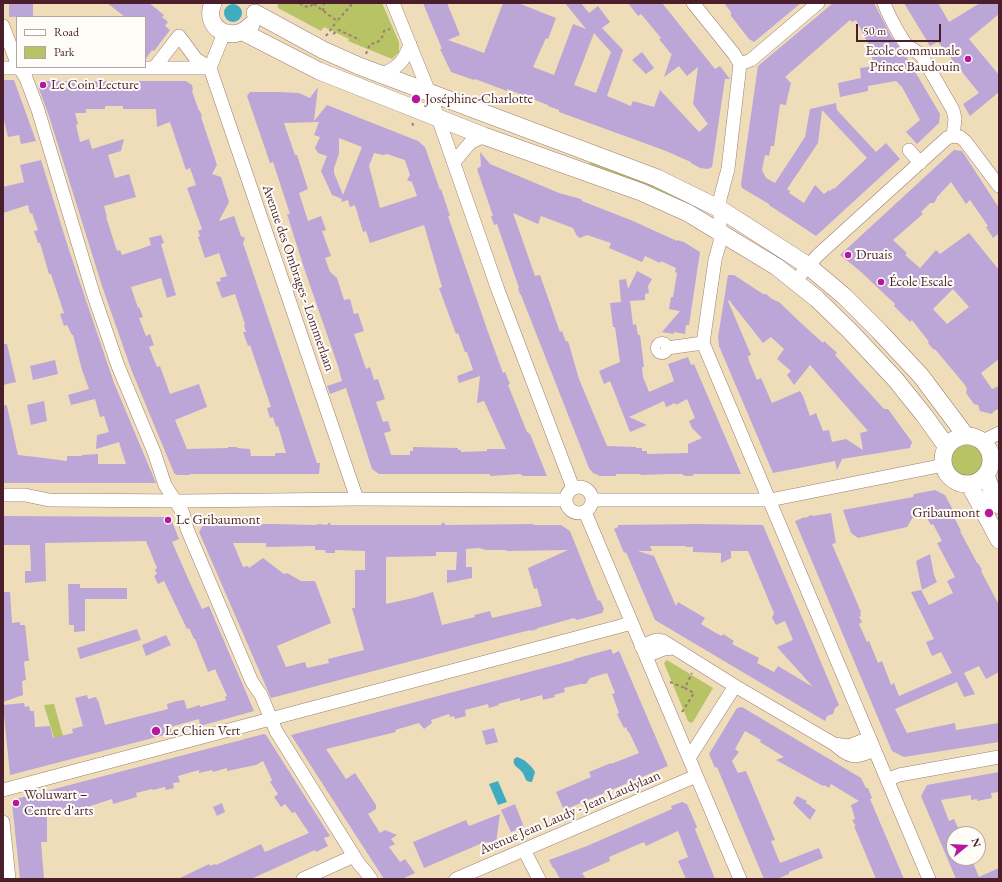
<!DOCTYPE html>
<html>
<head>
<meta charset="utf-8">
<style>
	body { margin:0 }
	#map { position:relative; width:1002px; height:882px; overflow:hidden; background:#efddba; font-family:"EB Garamond",serif }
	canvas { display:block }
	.frame { position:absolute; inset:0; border:4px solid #4a1f2b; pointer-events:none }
	.legend { position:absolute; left:16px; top:16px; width:130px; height:52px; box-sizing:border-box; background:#fdfcf7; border:1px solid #b5a4a5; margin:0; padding:5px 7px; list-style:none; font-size:12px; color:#4a1f2b }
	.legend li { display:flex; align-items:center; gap:8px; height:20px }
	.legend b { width:20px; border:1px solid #b5a4a5 }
	.north { position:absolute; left:946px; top:826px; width:40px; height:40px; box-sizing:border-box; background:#fdfcf7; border:1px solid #b5a4a5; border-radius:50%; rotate:72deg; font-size:11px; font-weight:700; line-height:16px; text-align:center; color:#4a1f2b }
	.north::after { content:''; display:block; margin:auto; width:14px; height:18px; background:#b5179e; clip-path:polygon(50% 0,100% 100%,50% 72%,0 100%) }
	.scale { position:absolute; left:856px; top:24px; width:85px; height:18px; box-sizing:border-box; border:2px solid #4a1f2b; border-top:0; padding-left:5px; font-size:12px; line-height:14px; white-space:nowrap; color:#4a1f2b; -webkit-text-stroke:3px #fdfcf7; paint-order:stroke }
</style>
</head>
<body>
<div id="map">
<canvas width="1002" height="882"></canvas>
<div class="frame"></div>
<ul class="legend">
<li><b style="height:5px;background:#fff"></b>Road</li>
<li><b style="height:11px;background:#b7c365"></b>Park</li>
</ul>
<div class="north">N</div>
<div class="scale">50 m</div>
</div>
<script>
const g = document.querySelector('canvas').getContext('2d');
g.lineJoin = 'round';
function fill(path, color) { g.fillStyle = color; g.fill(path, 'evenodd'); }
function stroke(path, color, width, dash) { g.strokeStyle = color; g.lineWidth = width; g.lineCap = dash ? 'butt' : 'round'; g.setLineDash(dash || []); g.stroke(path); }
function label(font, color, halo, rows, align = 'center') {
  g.font = font + ' "EB Garamond",serif'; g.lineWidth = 4; g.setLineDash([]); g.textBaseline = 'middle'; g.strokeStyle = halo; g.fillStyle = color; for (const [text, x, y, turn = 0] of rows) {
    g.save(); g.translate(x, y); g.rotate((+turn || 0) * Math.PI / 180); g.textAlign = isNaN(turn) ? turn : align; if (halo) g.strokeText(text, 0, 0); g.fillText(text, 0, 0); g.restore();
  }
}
fill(new Path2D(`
	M277,3H382L399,42V52L392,59L348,41L349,39L324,27L321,31L278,8Z
	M590,161L692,200L688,208L589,166Z
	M951 460a16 16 0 1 1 32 0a16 16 0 1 1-32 0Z
	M667,660L713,688L693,722L691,723L688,721L664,663Z
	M54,704L63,736L54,738L44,705Z`), '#b7c365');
fill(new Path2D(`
	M224 13a9 9 0 1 1 18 0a9 9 0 1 1-18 0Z
	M517,757C523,758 532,766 535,772L532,782C524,782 526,777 522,772C518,767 512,766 514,759Z
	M498,781L507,802L498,805L489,784Z`), '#41abc0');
fill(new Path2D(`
	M9,3H33V16L9,17Z
	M107,3H149L164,15L162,17L168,22L165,26L170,30L154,51L152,50L145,60V17H125Z
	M423,3H447L460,35L448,40L484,53L503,3H518L556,18L548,39L546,38L533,67L554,75L573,24L586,29L565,3H581L589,13L598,6L610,22L602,28L623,50L607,96L631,106L633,101L654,107L660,90L699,132L708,124L693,104L698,67L687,76L679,66L664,77L672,53L671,54L659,39L661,38L641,14L638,16L628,3H662L715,69L720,66L730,79H725L712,167L708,169L700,168L691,163V162L666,151L559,112V110L548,106V105L507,89V91L475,79L474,80L451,72L440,49H442ZM594,33L611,52L596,93L574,85Z
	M724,3H801L754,42L749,39L731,16V12Z
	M833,3H874L891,36L899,47L904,53L940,114L939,123L917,144L906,132L920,120L902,87L896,81L868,86V91L840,97L838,83L861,78L860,68L875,66L869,49H871L856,20L852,22L850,20L785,77L791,83L788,95L786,105L780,104L774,146H771L769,156L765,155L762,170L766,178L775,183L805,137L810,109L836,103L837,110L876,152L886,143L900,159L816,236L769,205V204L742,188L741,184L758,66ZM822,110L867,158L834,189L833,188L830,191L829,190L824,194L815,185L804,203L789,193L790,191L787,189L818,143Z
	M904,3H938L949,22L980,3H999V14L969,39L999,75V92L970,116L963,104L979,93L938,42L930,46Z
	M642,52L654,68L646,74L632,60Z
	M3,80H14L36,141L21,144L19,135L8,137L3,116Z
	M41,81H186L192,85L193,90L192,91L199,111H200L202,116L201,117L217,165L212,174L221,177L229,202L219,221L234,216L241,236L245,238L243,243L317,463H320L319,474H190V475H177L174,473L131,369L102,286L49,116L38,86ZM105,106H123V109H156L157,127L170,122L186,170L190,168L196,185L187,188L202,229L198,231L200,236L198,237L205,258L219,253L227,276L220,278L221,281L216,282L222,298L235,294L245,324L244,325L246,332H243L248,346L250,345L271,407L267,408L270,418L273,417L276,427L278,426L286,453H275V456H251L250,449L237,448V447H228V448L187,449L175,420L207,407L199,384L170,394L160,366L157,367L149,347L154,345L150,334L146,336L139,318L143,317L139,307L138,308L131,287L161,278L167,298L176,295L161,244L164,243L161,235L149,238L151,245L143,248L122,255L120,250L117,251L106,217H107L104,206L136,197L129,174L115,178L108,155L121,151L124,139L92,149L89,139L80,142L76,125L78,124L75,113H86V109H105Z
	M318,87L314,121L327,105L418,141L425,147L440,190L441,189L450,216H448L488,332L503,373L505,372L510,384L508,385L527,432L530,434L547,476H523L520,474L490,476V474H379L372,469L346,388L330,394L327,386L342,381L338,366L304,268L287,214H290L273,162L270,163L247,96L250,92H279L299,93L310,98ZM319,122L314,135L320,137L315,148L318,153L327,156L321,171L332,195L342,199L341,202L348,200L350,207L355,205L363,232L366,231L370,243L424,225L442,287L439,288L456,334L458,333L465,352H467L473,370L457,376L459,383L480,376L477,403L484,401L506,449H487V451L461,452V450H458V448L413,447V451H410V455H391L384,433L391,431L388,421L383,422L376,402L385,399L378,379L374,380L370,367L366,369L354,334L364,331L358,313L354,314L350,299L344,300L337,278L330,272L325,258L331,256L322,231L326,230L321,216L308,221L299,193L308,189L297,155H295L284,123ZM339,138L362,147L343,195L334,173V168L339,154ZM374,153L383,155L387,154L405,160L410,175L407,180L412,182L417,196L380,208L369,166Z
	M954,150L962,151L999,208V233L993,238L986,227L988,226L970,200L966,204L951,182L937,197L936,200L934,203H930L921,212L923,214L893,240L907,253L905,255L920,268L936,250L940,254L969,233L999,270V359L981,373L992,389L999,386V409L994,411L992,414L980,411L978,405L974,404L966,393L967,389L965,385L935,349L934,350L928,343L929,342L912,320L910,322L894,306L895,304L860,271L840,255ZM953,289L969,307L947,324L933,309Z
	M480,152L490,164L559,193L581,199L582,201L633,221L677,241V240L684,242L700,252L689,325H686L685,334L674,332V334L662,332L680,311L669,309L671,297H673L677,273L675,272L676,268L661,261L660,263L645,256L642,262L609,248L611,243L587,235L580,238L577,236L573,228L541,216L538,224L513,213L535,276L540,275L560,332L562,331L566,342L568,341L579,379L607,446L636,447V448H642V451H647V454L688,453V444L702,438L692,428L689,421L695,418L687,399L676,405L675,403L666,407L664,401L629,417L647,425L630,432L610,381L604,384L599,371L620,362L615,327H613L610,303L621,302L619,280L626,279L628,289L637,271L652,279L648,286L649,293L645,294V300L630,301L633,325L636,324L638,335H640L644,367H642L643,377L649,392L674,381L668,364L688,357L691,365L694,364L741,474H694L692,476H685L682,474H670L641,475L640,474H616V476H600L593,473L589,468L521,295L520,294L518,289L519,288L497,224L494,225L491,216H493L477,169L481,166Z
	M41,160L68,247L114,383L156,483H3V406L5,405L7,406L18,455L36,457L67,461V456H82V455L98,454V464H126L119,442L96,449L97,435L109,432L104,416L100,417L95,399L71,405L68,395L89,389L82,370L73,335H72L67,325L64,326L60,314L64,313L51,274H49L40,243H38L34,231L38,230L32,213L30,214L28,205L3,213V187L24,182L20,165Z
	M728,275H734L763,294H766L772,299L779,302L801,323L823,343L824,341L837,353L835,355L884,409H888L912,442L910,448L842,459L837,470L835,461L773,473L719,346L718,337ZM729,300L763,343L771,337L784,349L777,359L791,371L787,375L794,385L810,365L868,431L860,433L863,450L846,439L832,442L829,430L823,431L816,413L810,416L803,396L800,391L772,403L761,378L757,380L749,361L748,356L751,355L728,301Z
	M3,344H7L16,382L3,385Z
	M55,360L58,374L33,380L30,366Z
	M44,401L47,421L31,425L27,405Z
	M935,490L945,495L953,510L952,513L961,531H960L977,563H978L982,570L981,571L999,605V672L986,679L979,666L964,673L975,694L964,697L957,682L895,709L907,733L955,723L956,730L999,723V742L904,757L892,751L795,521L805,517V518L811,515L813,516L831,513L836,543L832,544L861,612L860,613L861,616L859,617L862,622L859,624L867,642L869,641L878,663L882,661L891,685L894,683L899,696L952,673L941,652L932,656L926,642L934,639L911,592L921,590L929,605L953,593L947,581L955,577L937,543L942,541L933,524L931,525L920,506L907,527L858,538L851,533L843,510L913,497L914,494Z
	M3,516L167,517L171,519L179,539L172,542L190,583L202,609L209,606L254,711L200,726L199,719L170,727L172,733L10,775L3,705L24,703L25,707L29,706L30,711H34L35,727L50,726L53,738L73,733L72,729L83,726L75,698L87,695L88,699L96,697L97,700H98L105,725L168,709L167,704L177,701L184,700L187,709L200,705V707L226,700L225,697L227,696L215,669L208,672L195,639H194L189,628L187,629L164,581L158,584L154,576L157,574L155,570L157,568L146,541L45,543L46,581L25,583V571H31L30,545H3Z
	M261,522V524H274L315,525L319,524L327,525L329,522L331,525H441L443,522L446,525L533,524L534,525H561L570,531L598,601L600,600L604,609L602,613L577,620L574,618L538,628L537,629L531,631V630L518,633L271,698L199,532L204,523ZM233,543H266V547L315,546V550H325L326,553H335V550L365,551V570H355V608H352L364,650L328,659L329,663L307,668L305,662L286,667L277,646L331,623L315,581H301L287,573L284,574L263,558L249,568L248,566L243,567ZM479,548L486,550H506V551L568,550L528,568L534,589L537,588L542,606L492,618L490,611L474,615L475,617L442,625L433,592L413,598L386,604V557L436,556V552H457L456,570H447V583L472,578V567H466V549Z
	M697,524L763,525L839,705L835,708L833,714L827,716L825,721L655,620L626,552L624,553L614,529L618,527V525ZM650,546H686V547H693V552L721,553V563L731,558V551H748L774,613L772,618L776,625L785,621L793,640L777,647L813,687L778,666L774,672L757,663L759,658L732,644L734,641L723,634L722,636L716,633L701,624L705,618L678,602L676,606L654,556L638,551H652Z
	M930,554L934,575L937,582L922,590L916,561Z
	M68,584H80V588H127V599H85V631L74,632V625H69Z
	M3,592H10L12,623L20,622V625H25L29,661H25L24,663L26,680L22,681L23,695L3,702Z
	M137,629L141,640L80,659L77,648Z
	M166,635L171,645L146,656L142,645Z
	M611,649L613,654L619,651L668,766L564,810L556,792L591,777L589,772L611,763V764L639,753L629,732H628L626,727L624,728L617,714L619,713L612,694L615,693L607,673L590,678L586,684H581L564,688L565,692L554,695L555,697L543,700L542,695L520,701V698L498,704L499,705L489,708L488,704L465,710L466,716L455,719L454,716L450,717L449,714L431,720L432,723L424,729L419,723L395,730L396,732L326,749L346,779L355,773L376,805V809L368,814L380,833L385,830L397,835L391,839L395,844L389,847L400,862L405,859L415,873L402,879H384L291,735L574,660V659Z
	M742,707L861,778L866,788H868L872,798L870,799L904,879H876L854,826H856L852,820L855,819L851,805L859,801L831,784L829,788L824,785L823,786L776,760L784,757L760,742L761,740L745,731L735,749L739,752L732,761L738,773L746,771L775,840L771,841L780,863L819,848L823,858L789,872V874L777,879H764L717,767L715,768L709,754L737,708Z
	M494,728L498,742L486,745L482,731Z
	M264,734L266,735L330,836L324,838L328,846L316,852L315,850L304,855L251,879H178L209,864L210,866L215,864L216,865L261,844L265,852L309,833L295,812L292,813L285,804L281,807L274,797L278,794L270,782L272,780L263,761L256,765L227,771V768L213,772L212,770L199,773V770L178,776L180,782L173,783L174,788L166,790L165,787L153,790L152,789L136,793L137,797L113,804L112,799L84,808L73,810V809L64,811V810L47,814V842H41L44,879H20L12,803L16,799Z
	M999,772V792L991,793L992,798L977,801V799L971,800V795L941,800L949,821L954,819L961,834H954V858H971L979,877L999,868V879H956L921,796L927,785Z
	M797,796L807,801L806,803L811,806V807L816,810L810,820L793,803Z
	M682,802L687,804L697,827L695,829L715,879H686L678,861L688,857L678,831L646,846L644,842L609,857L610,861L582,873L586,879H560L554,868H553L549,860L587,846L672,809L671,806Z
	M222,803L225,812L217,816L213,807Z
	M515,804L524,827L511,832L501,810Z
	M500,814L496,843L488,842L480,844L424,868L413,842L466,820L469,826Z`), '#bca5d7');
const minor = new Path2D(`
	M393,3L429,92L498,290L573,488
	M693,3L734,54L740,64
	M884,3C887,12 901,40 908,46C913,50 919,52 923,58L953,110L955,119L953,136
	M3,26L17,63
	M740,64L728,169L720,199V242L715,260L703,343L929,879
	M740,64L751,60L818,3
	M19,67L26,78L38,110L93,293L118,366L154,452L165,485L183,513L187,529L252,682L261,695L276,731L359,864L366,872L371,879
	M3,68H210
	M154,68L179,36L196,59L210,68
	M210,68L357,499
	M210,68L224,33
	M383,74C400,66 404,61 410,44
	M953,136L960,137L965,141L999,186
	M909,150L920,163
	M454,162L470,143L484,136
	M795,281L818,255L947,138L953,136
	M657.5 348a4.5 4.5 0 1 1 9 0a4.5 4.5 0 1 1-9 0Z
	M667,348L703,343
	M983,441L999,433
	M991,463L999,459
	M566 500a13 13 0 1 1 26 0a13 13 0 1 1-26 0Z
	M3,495H25L49,500L185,501L357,499L566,500
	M592,500H770L944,465
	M585,512L740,879
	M641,646L656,640L663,641L735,686L834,744C851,758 853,759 874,750
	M646,656L664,649L673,648
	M834,744L849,746L869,738
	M689,758L735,686
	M887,780L899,775L999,757
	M3,790L632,623
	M3,822L9,879
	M524,850L539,879
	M303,879L354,856
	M456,879L696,776`);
const major = new Path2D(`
	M213,3C202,28 232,45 251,25
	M255,13L323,50L359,66L657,178L720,209L807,265L844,296L879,331L921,376L966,436
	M243,32L319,71L484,136L641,192L688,213L777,267L817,299L850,331L895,379L924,415L947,447
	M943 460a24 24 0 1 1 48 0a24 24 0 1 1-48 0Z
	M986,475L991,489L999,505
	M969,484L999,540`);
stroke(minor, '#9c7e72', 14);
stroke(major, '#9c7e72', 18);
stroke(new Path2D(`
	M300,3L303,6L309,7L315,3
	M314,4L337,21L353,3
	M323,11L324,3
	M333,34L339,30L360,40
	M326,36L337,21
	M366,54L370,44C379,43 382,40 384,31L390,29
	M412,123L415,128
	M670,682L685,688
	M682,712L694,693L685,688L692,673`), '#9c7e72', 2, [3, 3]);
stroke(minor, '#fff', 13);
stroke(major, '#fff', 17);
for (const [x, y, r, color] of [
	[968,59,4,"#b5179e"],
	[43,85,4,"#b5179e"],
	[416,99,5,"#b5179e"],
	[848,255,4,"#b5179e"],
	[881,282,4,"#b5179e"],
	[989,513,5,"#b5179e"],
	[168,520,4,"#b5179e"],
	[156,731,5,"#b5179e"],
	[16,803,4,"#b5179e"]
]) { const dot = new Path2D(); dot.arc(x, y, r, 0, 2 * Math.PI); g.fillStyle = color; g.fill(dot); stroke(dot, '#fdfcf7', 1.5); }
label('14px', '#4a1f2b', '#fdfcf7', [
	["Ecole communale",960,51,"right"],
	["Prince Baudouin",960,67,"right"],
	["Le Coin Lecture",51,85],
	["Joséphine-Charlotte",425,99],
	["Druais",856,255],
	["École Escale",889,282],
	["Gribaumont",980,513,"right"],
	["Le Gribaumont",176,520],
	["Le Chien Vert",165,731],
	["Woluwart –",24,795],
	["Centre d'arts",24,811]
], 'left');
label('14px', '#4a1f2b', '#fdfcf7', [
	["Avenue des Ombrages - Lommerlaan",298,278,71],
	["Avenue Jean Laudy - Jean Laudylaan",570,813,-23]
]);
</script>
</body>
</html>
